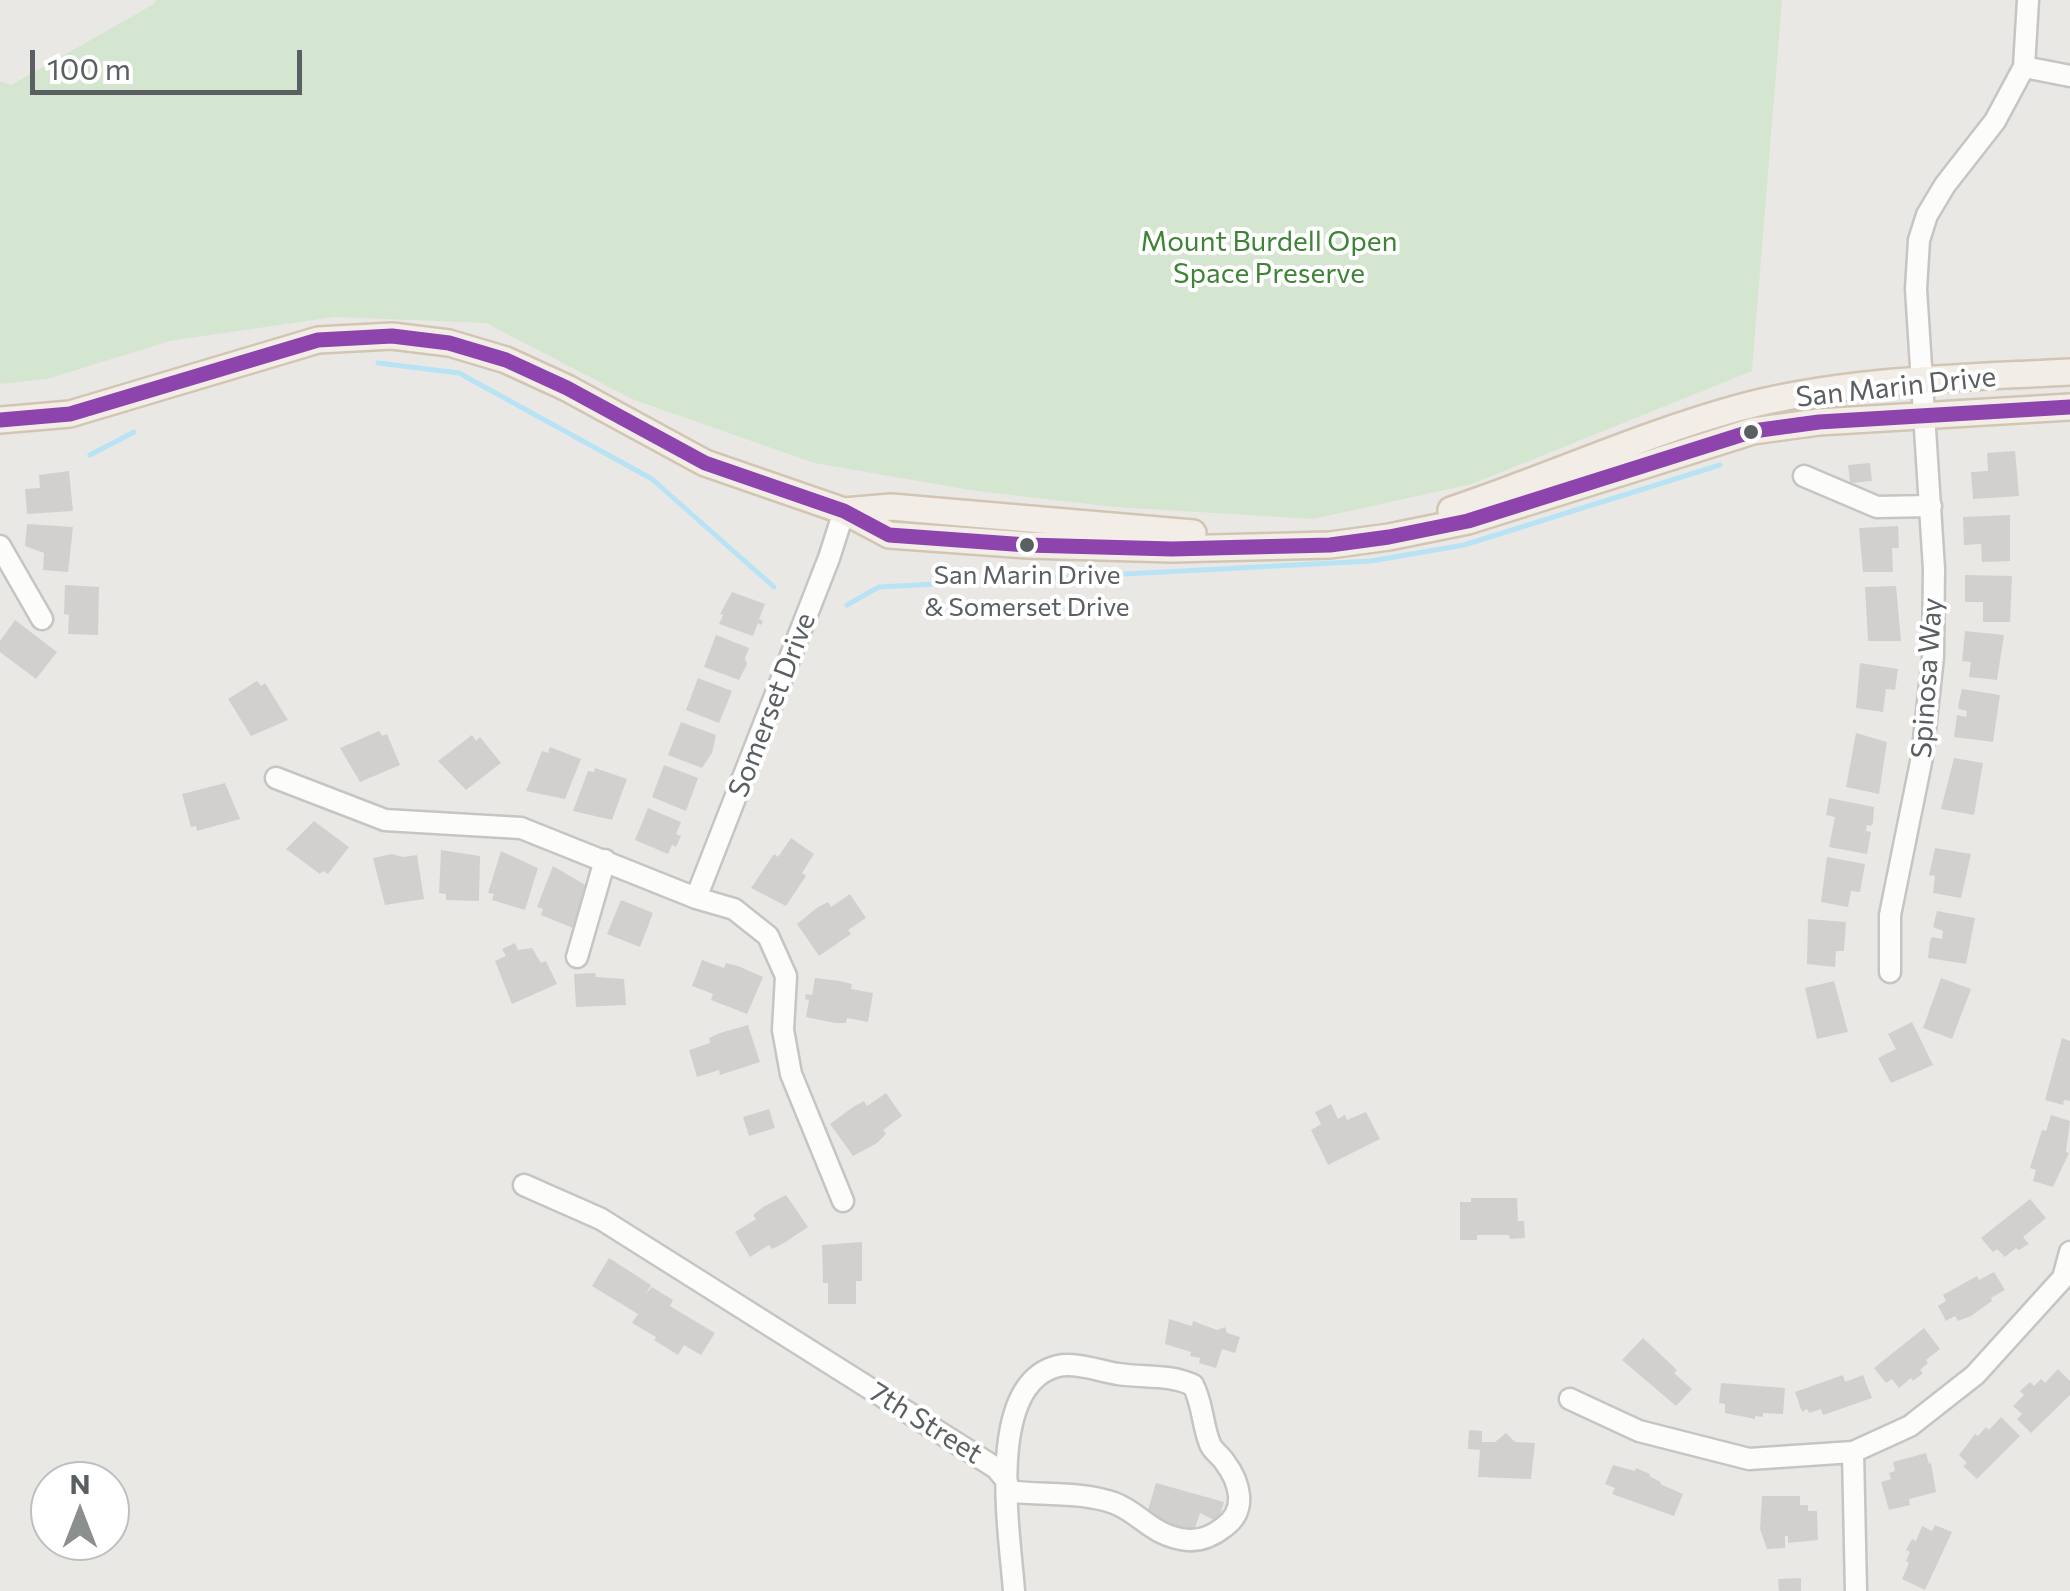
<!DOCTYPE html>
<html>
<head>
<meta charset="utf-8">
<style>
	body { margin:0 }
	#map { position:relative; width:2070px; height:1591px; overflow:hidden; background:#eae8e5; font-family:Commissioner,sans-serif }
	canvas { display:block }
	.north { position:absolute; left:30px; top:1461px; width:100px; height:100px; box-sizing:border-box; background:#fff; border:2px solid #bdbfc0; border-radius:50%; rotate:0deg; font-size:28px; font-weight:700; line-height:40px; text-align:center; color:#5a5f62 }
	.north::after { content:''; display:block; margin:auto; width:35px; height:45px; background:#8c8f90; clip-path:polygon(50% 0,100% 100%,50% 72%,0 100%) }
	.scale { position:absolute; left:30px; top:50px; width:272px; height:45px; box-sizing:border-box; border:5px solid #5a5f62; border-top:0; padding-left:12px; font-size:30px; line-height:35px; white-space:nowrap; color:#5a5f62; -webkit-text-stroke:8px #fff; paint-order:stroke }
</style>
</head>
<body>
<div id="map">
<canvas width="2070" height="1591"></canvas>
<div class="north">N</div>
<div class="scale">100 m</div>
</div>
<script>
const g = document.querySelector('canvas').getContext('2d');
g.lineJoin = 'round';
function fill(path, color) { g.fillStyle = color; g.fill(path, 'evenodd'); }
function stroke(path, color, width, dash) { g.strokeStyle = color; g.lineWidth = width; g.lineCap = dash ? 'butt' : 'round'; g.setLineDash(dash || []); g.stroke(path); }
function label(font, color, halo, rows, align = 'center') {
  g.font = font + ' Commissioner,sans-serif'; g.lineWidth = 8; g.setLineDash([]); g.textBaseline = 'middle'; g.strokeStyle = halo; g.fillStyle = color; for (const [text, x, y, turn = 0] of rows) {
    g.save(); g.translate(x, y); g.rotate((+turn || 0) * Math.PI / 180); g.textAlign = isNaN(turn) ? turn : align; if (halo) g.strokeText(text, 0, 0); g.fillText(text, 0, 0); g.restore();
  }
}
fill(new Path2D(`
	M156,0H1782L1752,371L1472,484L1313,519L1115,507L976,491L814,463L632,399L486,323L334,317L170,341L47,379L0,384V81L11,85L154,4Z`), '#d5e6d0');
stroke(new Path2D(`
	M378,363L459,373L652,479L774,587
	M90,455L134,432
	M847,605L879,587L1371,561L1464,545L1720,465`), '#b8e3f5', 5);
fill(new Path2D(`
	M2015,451L2019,496L1973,499L1971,472L1988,471L1987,453Z
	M1870,463L1872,481L1850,483L1848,465Z
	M69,471L73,511L27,514L25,489L40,488L39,475Z
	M2010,515V561L1982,562L1981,544L1964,545L1963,517Z
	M27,524L73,527L68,572L43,570L44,553L25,546Z
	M1898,526L1899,548H1892L1893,572H1863L1859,528Z
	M1965,575L2012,576L2010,622H1983V602H1965Z
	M65,585L99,587L98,635L68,634L69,615L64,614Z
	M1896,586L1901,641H1868L1865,587Z
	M732,592L765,604L759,619L763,621L761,625L758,623L753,636L719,624L723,615L720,614Z
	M15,620L57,652L36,679L0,652V641Z
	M1965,631L2004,635L1997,680L1969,677L1971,662L1962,661Z
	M716,635L749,648L745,658L747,664L739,680L704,667Z
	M1860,663L1898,669L1895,690L1886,689L1883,712L1856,708Z
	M698,678L732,691L719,723L686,710Z
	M257,681L261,686L265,683L288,720L251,736L228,699Z
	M1962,689L2000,695L1993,742L1954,737L1957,715L1966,717L1967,711L1959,709L1958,706Z
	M681,722L716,735L712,753L702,768L668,755Z
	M379,731L382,736L387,734L400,765L360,782L340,748Z
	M1856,733L1887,742L1879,794L1846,787Z
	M472,735L476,741L480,737L501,763L466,790L438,761Z
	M550,747L581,759L565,799L526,791L542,751L548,753Z
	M1954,758L1983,763L1974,815L1941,809Z
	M664,765L698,778L686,811L652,797Z
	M595,768L627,779L612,820L573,811L588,771L594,772Z
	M225,783L240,819L197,831L196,826L191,827L182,794Z
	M1829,798L1874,807L1873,823L1871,826L1867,825L1866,831L1871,832L1867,854L1829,847L1835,817L1826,815Z
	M648,808L681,822L676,834L681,836L676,847L672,845L668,854L635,840Z
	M314,821L349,847L328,874L323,871L320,874L286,849Z
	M791,838L814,854L802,873L806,876L786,906L751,888L774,854L778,857Z
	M1935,848L1971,854L1961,898L1933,893L1935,876L1929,875Z
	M441,850L480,856L479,901L446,900V894L439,893Z
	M501,851L538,868L525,910L492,900L494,894L488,893Z
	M392,854L403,857L417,855L424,899L385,905L373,858Z
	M1827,857L1865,864L1860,892L1851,891L1848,907L1821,902Z
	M553,866L587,886L573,928L541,915L543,909L537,907Z
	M850,894L866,918L848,930L851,934L819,956L797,924L818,907L828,902L831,907Z
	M621,900L653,913L640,947L607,934Z
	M1937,911L1975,918L1966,964L1928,958L1930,941L1932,937L1942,939L1943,931L1933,927Z
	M1808,919L1846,922L1844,951H1836L1835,967L1807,964Z
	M515,943L518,950L532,948L541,963L546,961L557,984L512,1004L495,961L506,956L502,949Z
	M702,960L724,968L726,963L738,966L763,977L747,1014L711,1000L713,994L692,986Z
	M595,973L596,977L624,979L626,1005L576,1007L574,974Z
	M815,978L840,981L852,984L851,989L873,993L868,1022L847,1018L846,1023H835L806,1017L809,1000L805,999L806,994L812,995Z
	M1941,978L1971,989L1952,1039L1923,1028Z
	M1834,981L1848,1032L1817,1039L1805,988Z
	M1912,1022L1933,1065L1891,1083L1878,1058L1896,1049L1888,1034Z
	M748,1025L760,1062L720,1075L719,1070L697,1077L689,1050L710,1043L709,1038L720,1033Z
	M2062,1038L2070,1041V1101L2064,1100L2063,1105L2045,1100Z
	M886,1093L902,1116L883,1130L886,1134L877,1143L853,1156L830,1124L853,1107L864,1101L867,1106Z
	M1331,1104L1338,1119L1345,1115L1347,1120L1366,1112L1380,1139L1328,1165L1311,1130L1321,1124L1315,1112Z
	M769,1109L775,1128L749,1136L743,1117Z
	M2051,1115L2070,1121L2066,1152L2069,1153L2053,1187L2033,1181L2036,1170L2030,1168L2042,1130L2046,1131Z
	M786,1195L808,1227L784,1243L772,1249L769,1245L750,1257L735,1232L756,1219L753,1215L763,1207Z
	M1471,1198H1517L1518,1221H1524L1525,1238L1510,1239L1509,1235H1477V1240H1460V1202H1471Z
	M2030,1199L2046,1218L2023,1237L2029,1244L2019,1250L2016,1248L2005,1257L1997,1249L1993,1252L1981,1238Z
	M862,1242V1281H856V1304H828V1283H823L822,1245Z
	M609,1258L651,1285L646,1293L652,1287L673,1300L670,1306L715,1333L701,1355L684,1345L678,1355L654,1340L656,1337L632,1323L638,1314L592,1286Z
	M1994,1272L2005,1290L1991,1298L1992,1301L1971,1316L1958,1321L1955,1316L1946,1321L1938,1306L1946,1301L1943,1295L1977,1276L1979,1280Z
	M1169,1319L1192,1326L1193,1321L1217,1330L1225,1327L1227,1333L1240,1337L1235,1353L1222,1349L1216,1368L1199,1363L1200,1358L1190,1356L1191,1352L1165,1344Z
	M1924,1328L1940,1349L1926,1360L1928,1363L1920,1370L1923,1373L1913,1381L1911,1378L1899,1388L1892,1379L1886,1383L1874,1368Z
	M1643,1338L1677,1370L1674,1373L1692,1389L1676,1406L1622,1360Z
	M2058,1369L2070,1381V1395L2031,1433L2017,1419L2022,1414L2013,1406L2024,1395L2020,1391L2030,1382L2034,1386L2041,1379L2045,1383Z
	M1843,1375L1845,1382L1863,1375L1872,1398L1823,1415L1821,1409L1809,1413L1807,1409L1802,1412L1795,1392Z
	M1721,1383L1785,1388L1783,1414L1763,1413V1417L1755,1416V1419L1725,1413V1404L1719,1403Z
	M2001,1417L2020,1436L1977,1479L1963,1466L1967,1463L1959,1455L1975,1434L1978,1436L1986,1427L1989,1430Z
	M1469,1430L1482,1431V1442H1495L1506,1433L1515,1442L1535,1443L1531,1479L1478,1477L1480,1450L1468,1449Z
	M1926,1453L1929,1464L1931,1463L1936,1492L1909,1499L1910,1505L1889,1510L1881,1482L1891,1479L1889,1473L1895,1471L1893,1462Z
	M1613,1465L1635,1471L1636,1468L1650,1474L1649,1476L1661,1482L1660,1484L1683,1494L1674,1516L1612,1494L1615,1488L1605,1484Z
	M1156,1483L1224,1502L1218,1522L1200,1513L1193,1534L1145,1520Z
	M1762,1496H1800V1505H1808V1511H1817L1818,1540L1788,1543V1536H1785V1548L1767,1549L1760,1529Z
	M1935,1525L1952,1532L1925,1590L1902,1579L1909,1563L1906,1561L1910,1552L1906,1550L1912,1539L1916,1541L1922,1526L1932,1531Z
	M1801,1578V1591H1779L1778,1579Z`), '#d2d0ce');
const minor = new Path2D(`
	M2024,67L2070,76
	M1804,476L1877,507L1931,506
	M0,546L42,619
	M276,778L385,820L521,828L696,898L734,909L768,936L786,976L783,1030L791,1074L843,1201
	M696,898L829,558L844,511
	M577,957L605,860
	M1890,972V915L1922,757L1933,657L1934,569L1916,289L1919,240L1927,215L1945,185L1995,121L2024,67L2028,0
	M524,1185L601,1219L996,1468L1007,1481
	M1570,1399L1639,1431L1749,1459L1853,1452L1910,1426L1975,1375L2063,1278L2070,1252
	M1853,1452L1856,1591
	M1007,1491C1042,1496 1080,1491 1114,1503C1141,1513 1151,1536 1188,1540C1201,1541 1214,1535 1224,1527C1248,1510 1240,1482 1224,1461C1220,1455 1212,1450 1210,1444C1202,1424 1203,1404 1193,1385C1168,1374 1145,1378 1118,1374C1100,1371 1075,1362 1058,1366C984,1384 1010,1535 1014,1591`);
const major = new Path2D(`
	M0,420L70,414L318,340L392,336L449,343L506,360L567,388L705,463L844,511L889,535L1027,545L1172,549L1330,545L1389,537L1468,521L1753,431L1819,422L2070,407
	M1451,510C1547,478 1640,435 1738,408C1845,379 1960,378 2070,372
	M844,511L891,507L1193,533`);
stroke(minor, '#c5c5c4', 25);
stroke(major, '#d2c5b3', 30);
stroke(minor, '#fcfcfb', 20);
stroke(major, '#f2eee7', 25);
stroke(new Path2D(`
	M0,420L70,414L318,340L392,336L449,343L506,360L567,388L705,463L844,511L889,535L1027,545L1172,549L1330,545L1389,537L1468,521L1753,431L1819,422L2070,407`), '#8e44ad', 15);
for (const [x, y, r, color] of [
	[1751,432,9,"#5a5f62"],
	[1027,545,9,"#5a5f62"]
]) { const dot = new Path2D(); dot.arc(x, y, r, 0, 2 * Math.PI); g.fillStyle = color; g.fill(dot); stroke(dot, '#fff', 4); }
label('26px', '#5a5f62', '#fff', [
	["San Marin Drive",1027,575],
	["& Somerset Drive",1027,607]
]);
label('28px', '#3e8437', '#fff', [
	["Mount Burdell Open",1269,242],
	["Space Preserve",1269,274]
]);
label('28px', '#5a5f62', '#fff', [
	["San Marin Drive",1896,387,-6],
	["Spinosa Way",1927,678,-86],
	["Somerset Drive",772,705,-69],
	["7th Street",926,1423,32]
]);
</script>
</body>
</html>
